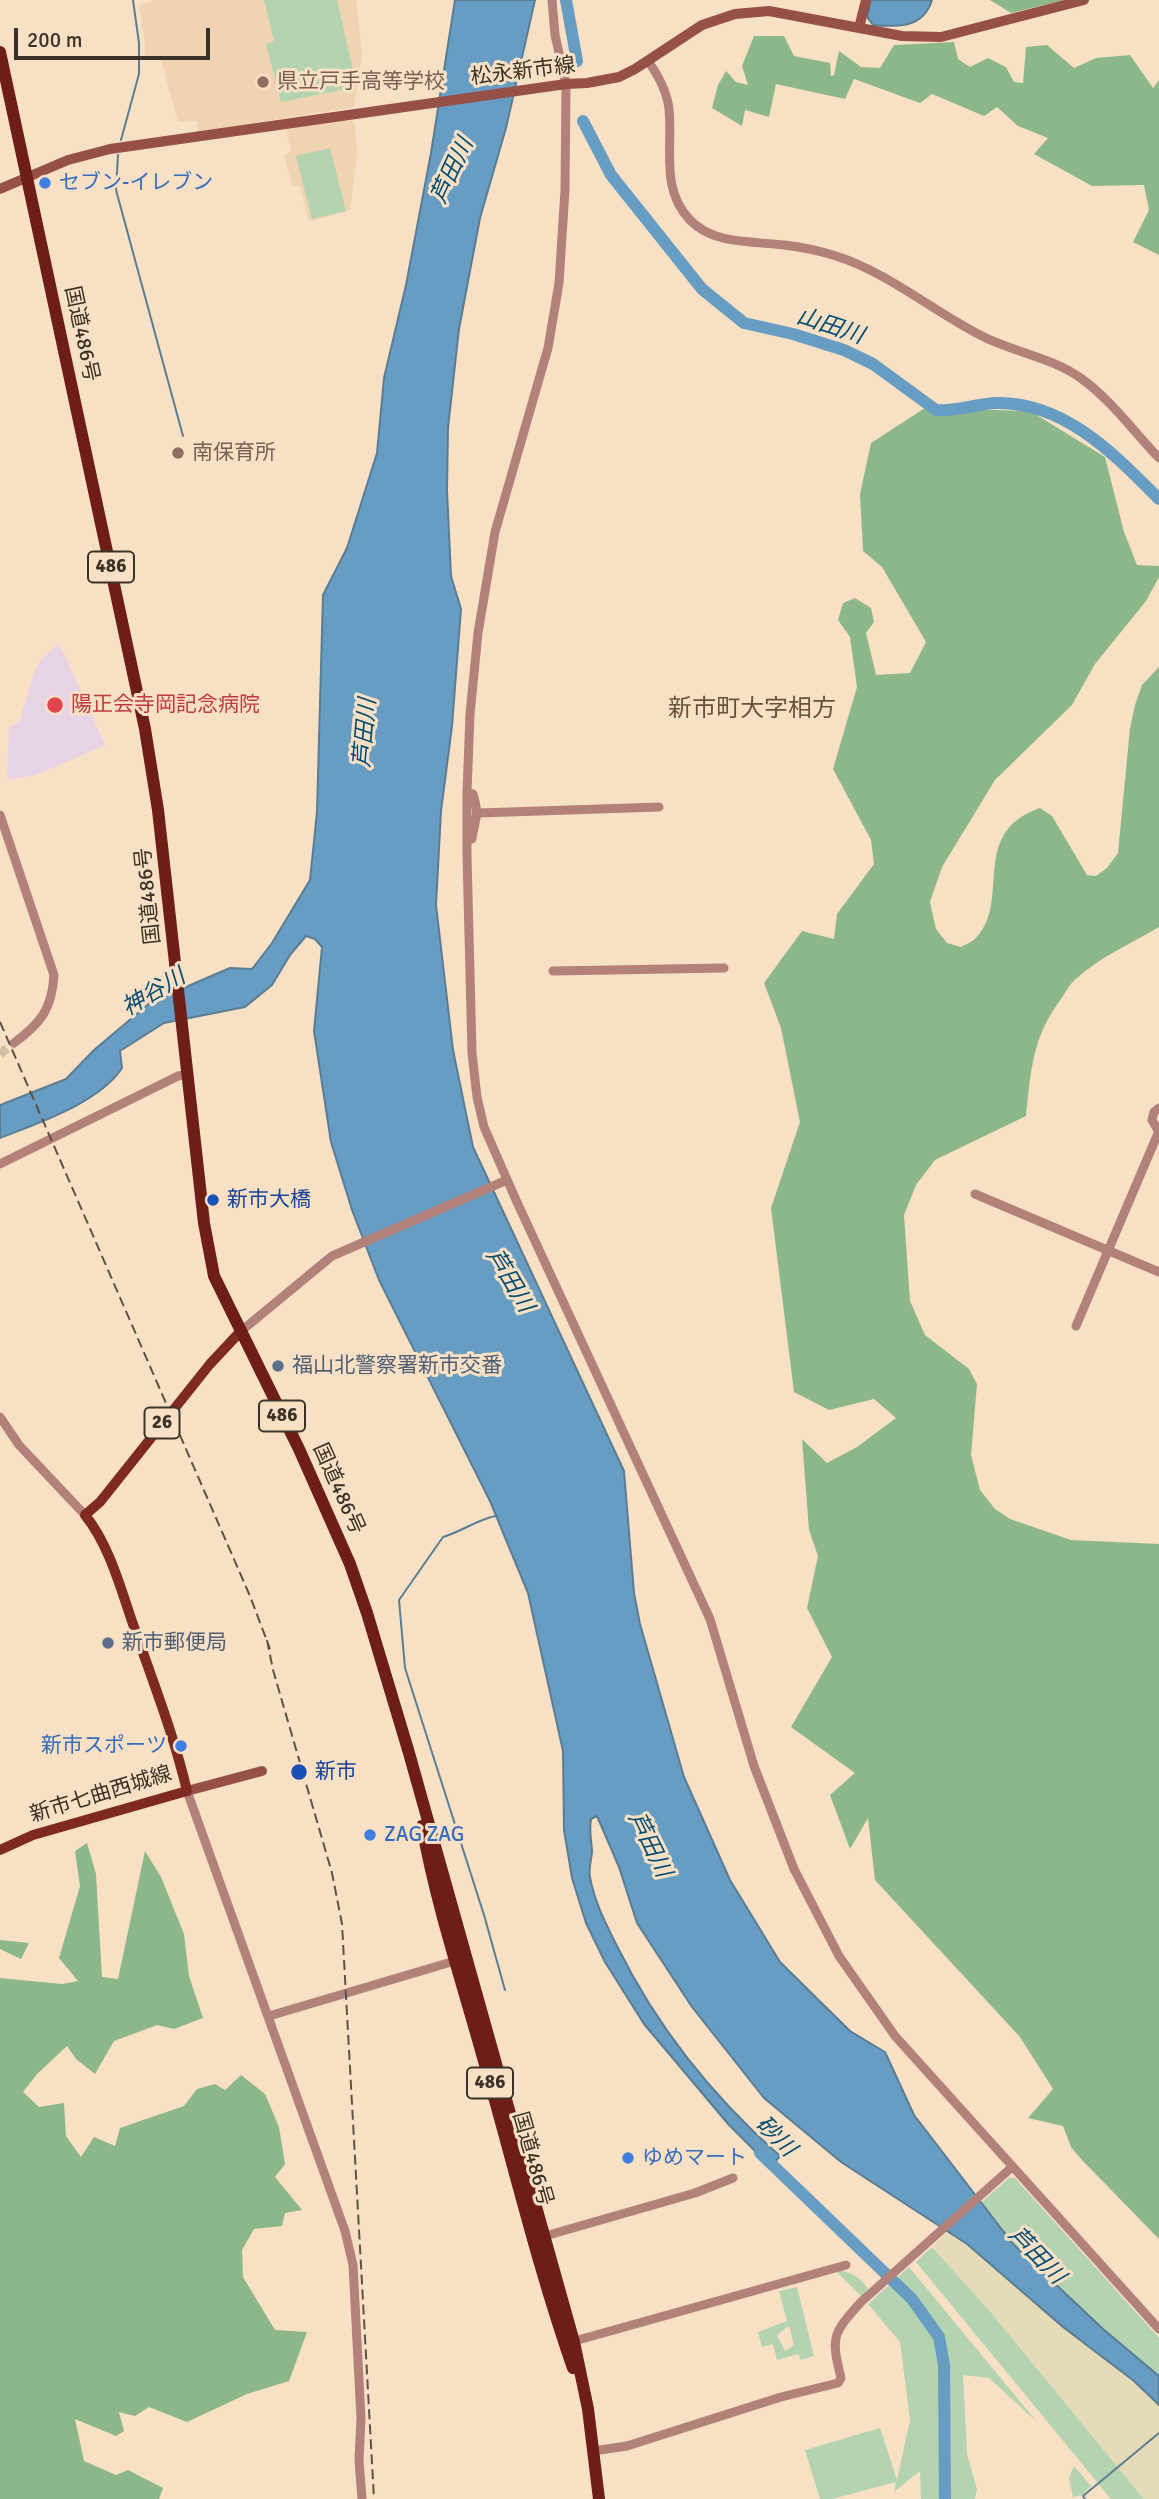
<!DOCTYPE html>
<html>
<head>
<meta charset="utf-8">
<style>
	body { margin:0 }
	#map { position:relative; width:1159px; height:2499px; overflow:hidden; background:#f8e0c4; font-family:Signika,sans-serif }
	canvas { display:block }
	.scale { position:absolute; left:14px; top:28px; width:196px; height:32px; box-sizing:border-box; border:4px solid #3b3227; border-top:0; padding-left:9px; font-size:21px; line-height:24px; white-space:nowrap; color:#3b3227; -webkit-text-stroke:5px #f8e0c4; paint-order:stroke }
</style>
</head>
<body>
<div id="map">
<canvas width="1159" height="2499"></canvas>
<div class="scale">200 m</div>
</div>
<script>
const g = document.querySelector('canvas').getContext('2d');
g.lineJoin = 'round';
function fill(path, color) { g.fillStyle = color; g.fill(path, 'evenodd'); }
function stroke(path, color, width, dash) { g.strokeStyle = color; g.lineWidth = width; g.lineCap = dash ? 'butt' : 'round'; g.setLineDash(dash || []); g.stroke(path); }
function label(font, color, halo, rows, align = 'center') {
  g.font = font + ' Signika,"Noto Sans JP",sans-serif'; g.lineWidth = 6; g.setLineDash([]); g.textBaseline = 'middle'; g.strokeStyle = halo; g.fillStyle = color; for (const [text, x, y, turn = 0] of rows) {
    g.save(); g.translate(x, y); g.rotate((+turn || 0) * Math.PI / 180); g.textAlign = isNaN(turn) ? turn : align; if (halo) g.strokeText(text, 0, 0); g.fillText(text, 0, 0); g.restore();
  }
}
fill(new Path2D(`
	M156,0H356L362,56L354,107L198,132L197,121L178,122L160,55L145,58V44L139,5Z
	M350,119L355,122L357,155L350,210L309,222L300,186H292L284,155L291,152L286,129Z`), '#f0d4b2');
fill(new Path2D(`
	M59,643L105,745L36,775L7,780L9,727L19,722L35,670L41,660Z`), '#e6d4e5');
fill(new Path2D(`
	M264,0H337L353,70L346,89L281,102L266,44L274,41Z
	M330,148L346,211L312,219L296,156Z
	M1009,2178H1015L1159,2338V2376L1103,2329L1013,2244L981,2203Z
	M932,2247L989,2310L1144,2499H1111L916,2262Z
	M909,2267L1037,2422L989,2378L963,2375L967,2454L977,2489L975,2499H921L920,2471L894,2492L896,2482L832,2499H820L805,2450L880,2428L897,2480L910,2420L900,2342L868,2304Z
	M839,2270C851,2272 862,2279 868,2289L862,2297L836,2271Z
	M797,2287L814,2356L801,2360L798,2354L777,2360L773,2344L762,2347L758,2332L787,2321L779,2291ZM789,2326L794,2345L785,2351L777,2335Z
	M1074,2466L1091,2486L1082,2495L1073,2497L1069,2478Z`), '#b3d3b1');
fill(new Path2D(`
	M990,0H1064L1011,13Z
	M754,36H784L794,56L830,63L831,76L834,75L839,51L861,67L880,68L894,45L954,42L958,59L970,67L988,58L1006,67L1014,82L1023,83L1026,47L1047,45L1074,68L1096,58L1130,55L1153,88L1159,80V255L1133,242L1149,210L1144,185L1092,186L1034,154L1048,138L1018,126L997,107L984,116L932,94L920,103L854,79L845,99L776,84L769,117L745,110L742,126L712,108L718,85L726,71L736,82L748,85L742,66Z
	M925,408L1030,411L1105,457L1124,532L1137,565L1159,566V577L1146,601L1095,664L1072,705L995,780L942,867L930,902L936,929L947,943L961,947C966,944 972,942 976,938C1012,900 968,833 1040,808L1052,816L1087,875L1096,876L1107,868L1118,853L1130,728L1135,705L1142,685L1159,667V927C1132,943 1100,957 1077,978C1070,983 1066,992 1061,999C1032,1038 1031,1070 1026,1116L935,1160L916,1185L904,1215L910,1301L925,1335L969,1369L977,1384L971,1455L980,1490L995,1509L1010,1519L1071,1540L1159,1544V2239L1081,2159L1071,2147L1063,2126L1028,2118L1053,2089L1020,2037L875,1880L868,1818L850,1849L830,1795L855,1773L791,1727L832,1657L807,1608L818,1556L809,1530L802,1439L827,1463L857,1447L896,1418L874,1399L829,1410L794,1392L771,1208L800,1122L781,1028L764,983L802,931L834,939L837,914L874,864L871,840L833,769L857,687L850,637L838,620L843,603L855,598L871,608L874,622L866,633L876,675L910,673L926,642L882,567L863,551L860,494L871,443Z
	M87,1843L96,1874L102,1977L118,1979L145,1851L161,1877L184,1934L189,1976L203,2018L174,2029L157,2025L114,2041L95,2074L76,2059L67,2046L37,2074L23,2092L39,2107L64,2103L66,2136L81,2157L94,2137L115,2146L120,2128L184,2106L197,2089L215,2084L225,2090L241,2075L265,2094L279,2127L285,2164L275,2177L302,2210L285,2213L282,2226L254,2229L242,2250L243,2277L275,2330L307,2332L289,2381L247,2394L187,2422L149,2407L135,2416L119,2412L124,2431L116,2436L75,2419L84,2461L116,2475L128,2470L163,2488L159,2499H0V1978L62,1984L78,1981L59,1958L80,1886L75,1851Z
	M0,1940L29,1943L21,1959L0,1949Z`), '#8cb78a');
fill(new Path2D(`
	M948,2232C991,2258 1025,2296 1063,2327C1096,2353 1129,2376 1159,2405V2499H1144L989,2310L932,2247Z`), '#e5dbb6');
const water = new Path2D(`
	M455,0H535L506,128L480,218L459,329L448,428L447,490L451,576L461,609L452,726L441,811L436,905L453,1050L473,1147L624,1471L634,1593L640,1624L684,1777L730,1880L780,1962L850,2031L885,2052L914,2115L1013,2244L1103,2329L1159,2376V2405L1134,2381L1063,2327L967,2244L841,2162L764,2098L692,2007L637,1923L619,1867L597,1816L591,1819C589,1830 591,1839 592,1850C592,1859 588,1868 590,1877C594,1901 606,1924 617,1946C657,2027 713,2097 780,2156L771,2167L729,2125L644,2024L605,1962L586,1923L572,1878L564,1830L563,1751L528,1593L490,1501L379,1280L352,1210L331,1142L314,1031L322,947L315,939L306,936L290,955L272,985L245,1007L164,1023L120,1051L122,1068C99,1103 38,1123 0,1138V1105L66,1079L94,1050L151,1002L230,968L252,969L272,943L310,880L317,812L323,595L347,548L377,453L384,378L406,285L431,153Z
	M871,0H932C923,29 897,27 873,25L867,17Z`);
fill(water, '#679dc2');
stroke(water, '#5a7d94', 2);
stroke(new Path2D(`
	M121,140L139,74V43L133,0
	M118,155L116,190L183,436
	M497,1516C482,1517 461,1532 443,1537L399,1600L405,1668L484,1915L505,1990
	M1085,2499L1083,2496L1159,2433`), '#5a7d94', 2);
stroke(new Path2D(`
	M566,0L577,61
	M583,121L611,175L702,289L744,323L793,334L844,350L873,364L936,410C956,412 975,404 995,403C1064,401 1114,454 1159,499
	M760,2153L912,2299L939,2337L944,2365L945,2499`), '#679dc2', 12);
stroke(new Path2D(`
	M0,1054L14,1043`), '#d2bda5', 9, [9, 4.5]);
stroke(new Path2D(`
	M552,0L555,35L566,84L565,190L559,283L548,348L495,532L478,633L470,714L467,792V855L472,1053L477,1097L484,1127L516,1200L710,1619L754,1766L794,1869L839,1956L895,2036L1159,2329
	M648,61C658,75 667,91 669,109C673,148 660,189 690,220C714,245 752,241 784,245C802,247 820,251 836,256C887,272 933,311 980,335C1012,352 1052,357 1082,379C1111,400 1134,432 1159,458
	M467,792L473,794C480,817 475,817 472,839
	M479,813L659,807
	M0,815L54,975C52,1009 41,1023 14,1043
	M553,971L724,968
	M1159,1108L1154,1112L1152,1120L1159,1132
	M0,1164L178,1076L188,1074
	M975,1194L1159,1272
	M1076,1326L1159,1131
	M240,1332L332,1256L507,1180
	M0,1417L19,1445L85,1515
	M187,1791L345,2231L353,2265L361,2418L359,2460L362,2499
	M269,2016L458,1960
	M545,2236L695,2193L733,2178
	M571,2342L846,2265
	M593,2451L627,2446L781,2397L838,2383L841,2378C831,2337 832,2334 861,2302L1012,2167`), '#b28179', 9);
stroke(new Path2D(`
	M859,28L866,0
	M0,189L68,160L110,149L566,84L587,83L619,77L635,69L702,25L735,14L769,11L902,36L941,37L1084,0
	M187,1791L262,1771`), '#955047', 10);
stroke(new Path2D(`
	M0,1850L33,1835L187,1791C174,1735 153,1682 134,1627C121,1590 110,1546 85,1515L100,1502L210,1364L240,1332`), '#7e2922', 10);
stroke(new Path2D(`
	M0,52L145,729L158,810L204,1223L214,1276L299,1449L350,1564L367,1613L409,1753L574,2342L588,2409L599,2499
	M422,1826C437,1909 465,1991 487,2072C515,2170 539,2271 573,2368`), '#6e1d17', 12);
stroke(new Path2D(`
	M0,1022L250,1596L270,1649
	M267,1640L273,1670L332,1873L342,1924L374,2499`), '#5e5244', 2, [10, 5]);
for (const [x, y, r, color] of [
	[263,82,7,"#8d6e63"],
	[45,183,7,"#3f7fe0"],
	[178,453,7,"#8d6e63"],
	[55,705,9,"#e0444e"],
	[213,1200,7,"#1a4fb4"],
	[278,1366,7,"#5c6f8a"],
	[108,1643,7,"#5c6f8a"],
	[181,1746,7,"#3f7fe0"],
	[299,1772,9,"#1a4fb4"],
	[370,1835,7,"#3f7fe0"],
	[628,2158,7,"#3f7fe0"]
]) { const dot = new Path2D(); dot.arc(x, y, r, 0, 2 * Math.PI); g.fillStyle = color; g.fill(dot); stroke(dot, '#f8e0c4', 2.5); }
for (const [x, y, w] of [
	[111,567,46],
	[282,1416,46],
	[162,1423,35],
	[490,2083,46]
]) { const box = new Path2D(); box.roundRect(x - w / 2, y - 15.5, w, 31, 5); g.fillStyle = '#f8e0c4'; g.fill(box); stroke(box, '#3b3227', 2); }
label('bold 19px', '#3b3227', null, [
	["486",111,567],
	["486",282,1416],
	["26",162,1423],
	["486",490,2083]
]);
label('21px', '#3b3227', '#f8e0c4', [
	["松永新市線",523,72,-7],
	["国道486号",81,334,78],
	["国道486号",149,896,-96],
	["国道486号",338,1489,66],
	["新市七曲西城線",101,1795,-17],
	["国道486号",532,2159,74]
]);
label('21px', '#785e54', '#f8e0c4', [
	["県立戸手高等学校",277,82],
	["南保育所",192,453]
], 'left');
label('21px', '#366cbe', '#f8e0c4', [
	["セブン-イレブン",59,183],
	["新市スポーツ",167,1746,"right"],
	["ZAG ZAG",384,1835],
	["ゆめマート",642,2158]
], 'left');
label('21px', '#be3a42', '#f8e0c4', [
	["陽正会寺岡記念病院",71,705]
], 'left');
label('21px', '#164399', '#f8e0c4', [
	["新市大橋",227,1200],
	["新市",315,1772]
], 'left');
label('21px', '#4e5e75', '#f8e0c4', [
	["福山北警察署新市交番",292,1366],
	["新市郵便局",122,1643]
], 'left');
label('italic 23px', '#074d72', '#f8e0c4', [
	["芦田川",453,171,-65],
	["山田川",830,327,18],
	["芦田川",366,733,-85],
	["神谷川",154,993,-31],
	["芦田川",509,1281,59],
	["芦田川",649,1845,64],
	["砂川",775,2137,45],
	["芦田川",1036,2256,46]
]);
label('24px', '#66523a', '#f8e0c4', [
	["新市町大字相方",752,710]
]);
</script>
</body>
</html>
